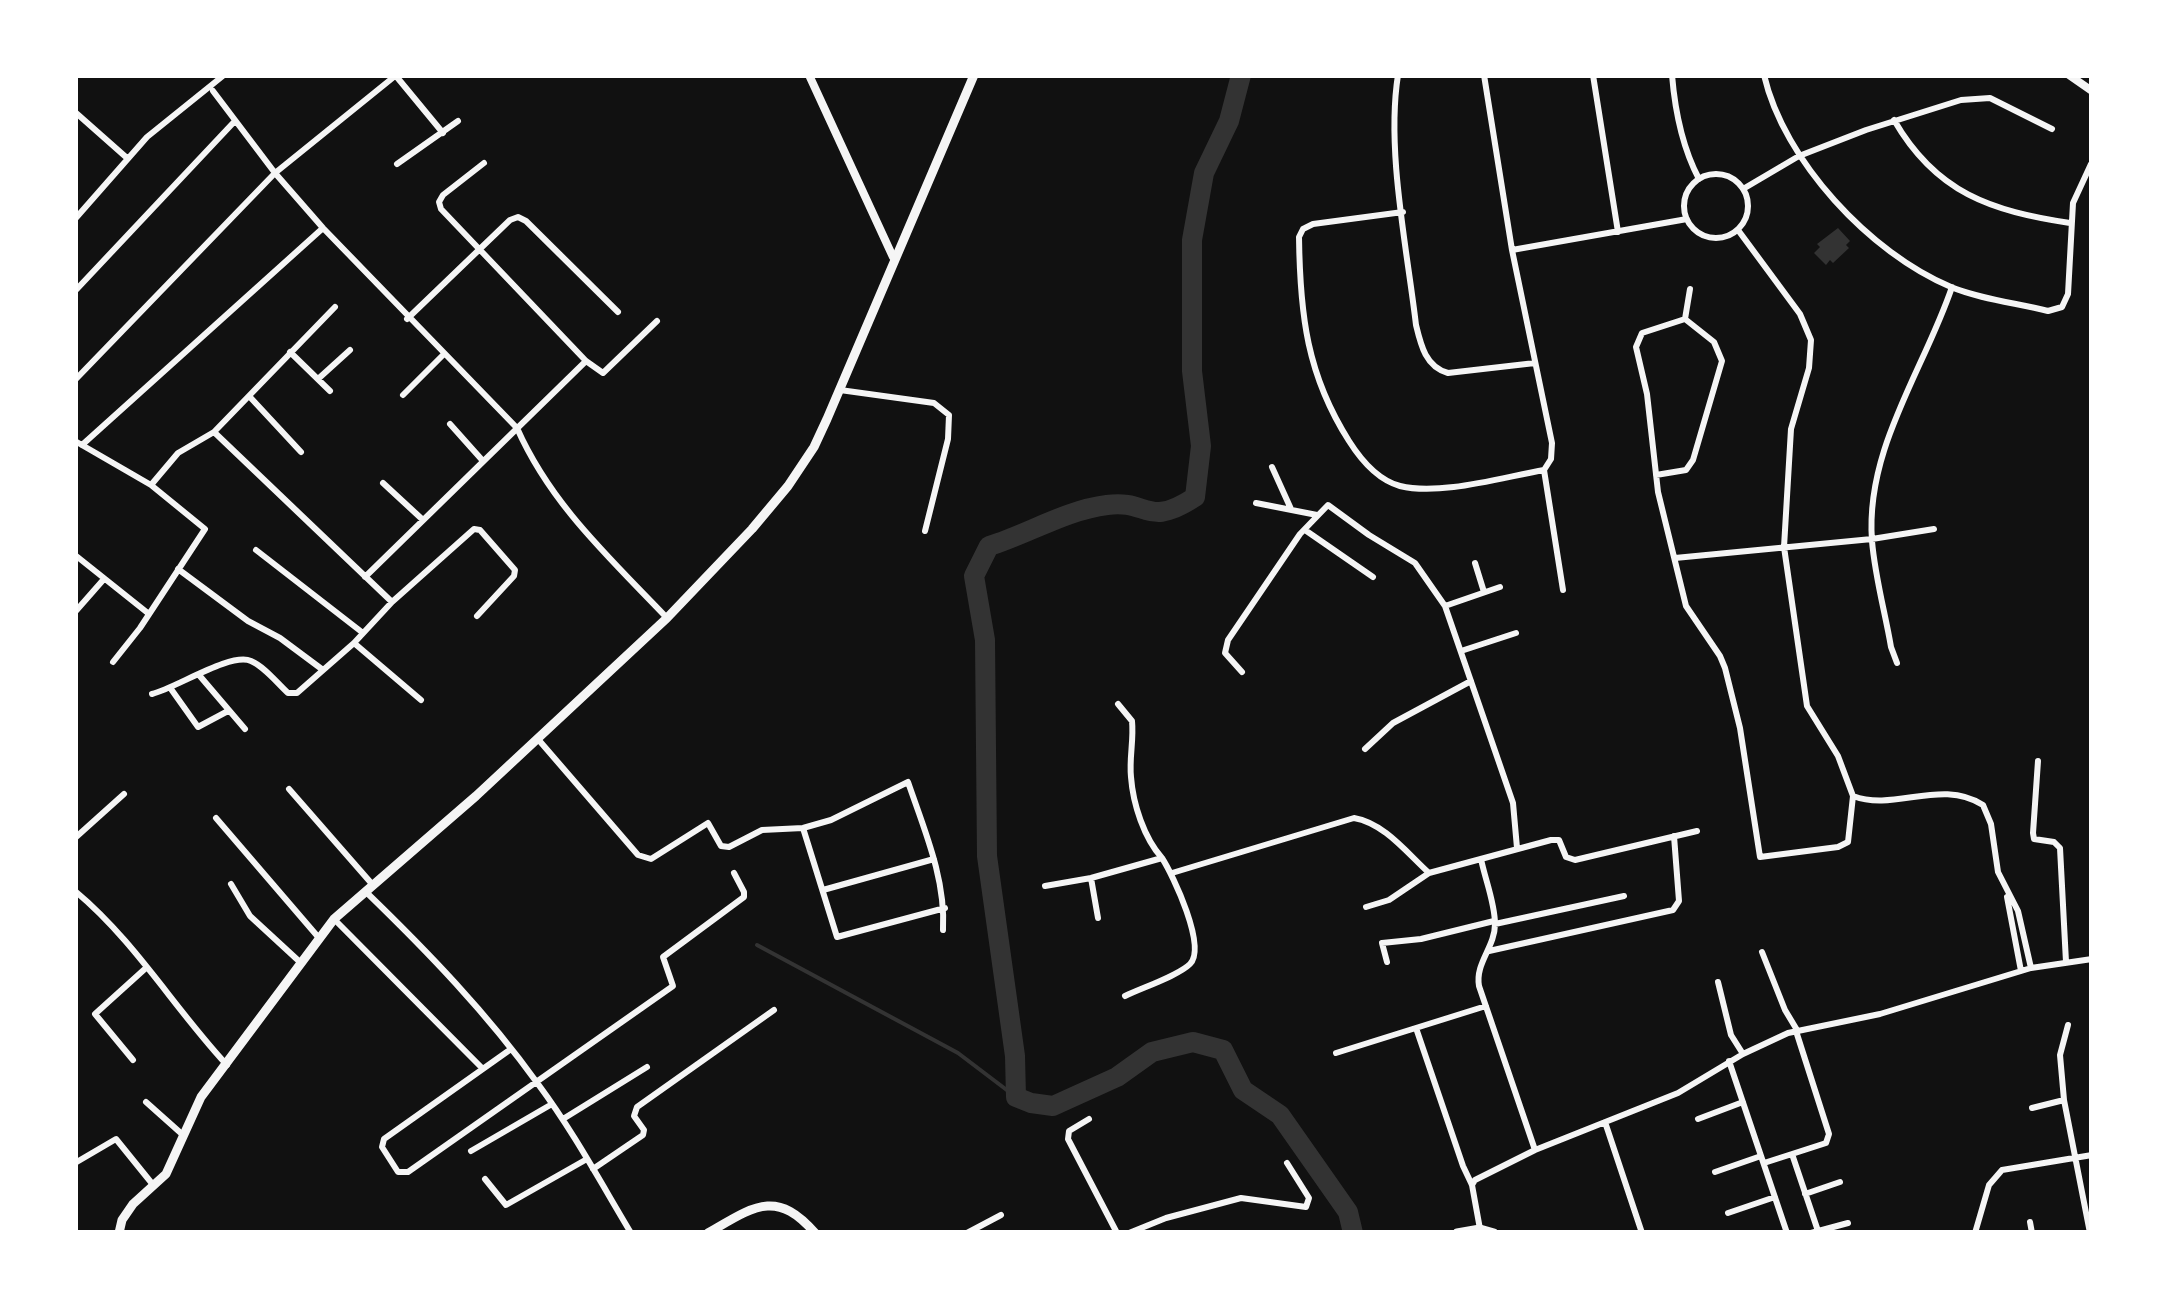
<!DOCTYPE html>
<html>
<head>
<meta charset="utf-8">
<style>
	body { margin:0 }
	#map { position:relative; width:2167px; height:1308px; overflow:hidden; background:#111; font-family:Literata,serif }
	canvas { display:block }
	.frame { position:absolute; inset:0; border:78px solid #fff; pointer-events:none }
</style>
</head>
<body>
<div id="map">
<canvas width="2167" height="1308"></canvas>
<div class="frame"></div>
</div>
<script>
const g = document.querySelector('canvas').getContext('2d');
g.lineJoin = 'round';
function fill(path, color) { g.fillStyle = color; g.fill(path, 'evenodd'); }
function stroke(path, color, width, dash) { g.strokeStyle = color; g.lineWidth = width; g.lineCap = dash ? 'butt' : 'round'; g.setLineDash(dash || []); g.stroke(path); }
fill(new Path2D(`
	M1838,228L1850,241L1846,245L1849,248L1833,263L1830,260L1826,265L1814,253L1820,247L1817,244Z`), '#333');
stroke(new Path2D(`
	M757,945L958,1053L1016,1097`), '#333', 4);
stroke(new Path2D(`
	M1241,75L1229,121L1204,173L1192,240V371L1201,446L1195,497C1146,529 1149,499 1107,505C1066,510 1028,534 989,546L974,576L985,640L987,856L1015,1056L1016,1097L1031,1103L1053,1106L1117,1077L1152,1052L1193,1042L1223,1050L1243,1090L1280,1115L1348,1212L1353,1233`), '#333', 20);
stroke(new Path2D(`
	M1398,75C1386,150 1407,248 1416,325C1421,346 1426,367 1448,373L1535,363
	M1484,75L1512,250L1552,443L1551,459L1544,470L1563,590
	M1593,75L1618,232
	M1672,75C1675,111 1682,147 1699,179
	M1764,75C1784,161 1870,253 1951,287C1980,299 2016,303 2048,311L2062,307L2068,294L2073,203L2091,164
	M396,76L443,133
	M213,91L275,173L323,228L517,428C551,505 610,558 667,618
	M75,112L127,158
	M1894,120C1936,193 1991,211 2070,223
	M484,163L443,195L439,202L441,209L586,361L603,373L657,321
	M397,164L458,121
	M1684 206a32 32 0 1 1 64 0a32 32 0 1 1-64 0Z
	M1743,189L1799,156L1866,130L1961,100L1990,98L2052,129
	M1403,212L1313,224L1303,229L1299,237C1300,315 1307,375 1349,441C1361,460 1378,480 1400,486C1440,496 1503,477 1544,470
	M75,219L147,137L224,75
	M1512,250L1687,219
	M75,291L234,122
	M407,319L510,220L518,217L526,221L618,312
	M1685,319L1690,289
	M290,352L330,391
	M318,379L350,350
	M75,380L275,173L395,76
	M840,390L934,403L949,415L948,439L925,531
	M403,395L443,355
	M249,396L301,452
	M450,424L483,461
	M214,432L392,602
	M75,441L151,485L205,529L140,628L113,662
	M82,445L323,228
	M1272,467L1291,509
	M1656,475L1686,470L1693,460L1722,361L1714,342L1685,319L1642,333L1636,347L1647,394L1658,492L1686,606L1720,656L1725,668L1740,728L1760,857L1838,847L1848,842L1853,796L1838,756L1807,706L1784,547L1791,429L1809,368L1811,340L1800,314L1738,230
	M383,483L423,520
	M151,485L178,453L214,432L335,307
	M1256,503L1317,515
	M1305,530L1373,577
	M256,550L363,633
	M75,555L149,614
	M1675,558L1872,539L1934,529
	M1475,563L1484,592
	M178,569L248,621L280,638L323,670
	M365,577L586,361
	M1445,606L1500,587
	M75,612L104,579
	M354,643L421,700
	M1461,651L1516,633
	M1897,663L1891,647C1885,612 1875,577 1872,541C1865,449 1924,370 1952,287
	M1242,672L1225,653L1228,640L1300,534L1328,505L1369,535L1415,563L1445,606L1513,803L1517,848
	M199,675L245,729
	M171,689L198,727L228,711
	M152,694C176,688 231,652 251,661C265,667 277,683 288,693H297L354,643L392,602L474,529L480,530L515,570L514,576L477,616
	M1118,704L1132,721C1134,740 1129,758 1131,777C1133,804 1144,838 1162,858
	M537,738L638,855L651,859L708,823L721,846L729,847L762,830L803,828L831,820L908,782C924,829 946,879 943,930
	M1365,749L1393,723L1471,681
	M2038,761L2033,833L2034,839L2054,842L2060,848L2066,962
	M289,789L372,884
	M1853,796C1895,812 1941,778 1983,805L1991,824L1998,872L2018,911L2031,968
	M216,818L319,938
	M803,828L837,937L945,908
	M75,838L124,794
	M1481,859C1485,879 1495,903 1495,924C1495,947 1475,963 1479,986L1535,1150
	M1172,873L1354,818C1384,823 1407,853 1429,873L1551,840H1559L1566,857L1575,860L1697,831
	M1091,878L1098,918
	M231,884L250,916L301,963
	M1045,886L1091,878L1162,858C1173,875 1207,947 1190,964C1178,976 1141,988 1125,996
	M823,890L934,859
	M75,891C135,941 174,1008 227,1065
	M365,891C427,951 487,1013 538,1084C573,1131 601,1183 631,1233
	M2007,897L2021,971
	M1366,907L1389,900L1429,873
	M334,919L482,1068
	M1495,924L1624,896
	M1489,951L1673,910L1679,901L1674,836
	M1762,952L1785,1010L1797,1030
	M1387,962L1382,943L1421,939L1494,921
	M1718,982L1731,1035L1743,1054
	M2068,1025L2060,1055L2064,1100L2090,1233
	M1416,1028L1463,1166L1472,1185L1480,1229
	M1796,1031L1829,1134L1826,1143L1792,1154L1818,1231
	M511,1049L384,1139L382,1147L398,1172H408L673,986L663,957L744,897V892L734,873
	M1336,1053L1486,1006
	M133,1060L95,1014L147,967
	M1729,1061L1787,1233
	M146,1102L183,1135
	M2032,1108L2064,1100
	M563,1119L647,1067
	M1089,1119L1069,1131L1068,1139L1117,1233
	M1698,1119L1743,1102
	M1605,1122L1642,1233
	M471,1151L552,1104
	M75,1163L116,1139L154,1186
	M1764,1163L1792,1154
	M593,1169L643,1135L644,1130L634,1116L637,1107L774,1010
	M1715,1172L1761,1156
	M485,1179L506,1205L587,1159
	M1472,1185L1475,1180L1535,1150L1678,1093L1743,1054L1788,1033L1880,1014L2031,968L2092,959
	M1805,1194L1840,1182
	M1728,1213L1775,1197
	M2030,1222L2032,1233
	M967,1233L1001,1215
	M1129,1233L1166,1218L1241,1198L1306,1207L1309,1198L1287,1163
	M1811,1233L1848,1223
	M1975,1233L1989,1185L2002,1170L2092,1155`), '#f5f5f5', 6);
stroke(new Path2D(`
	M809,75L893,257
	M2069,75L2092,91`), '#f5f5f5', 8);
stroke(new Path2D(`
	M119,1233L122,1220L133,1204L166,1174L201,1097L334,919L476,796L667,618L752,529L788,486L814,447L827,419L974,75
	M708,1233C753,1207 776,1188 815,1233
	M1457,1233L1480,1229L1494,1233`), '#f5f5f5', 9);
</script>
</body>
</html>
